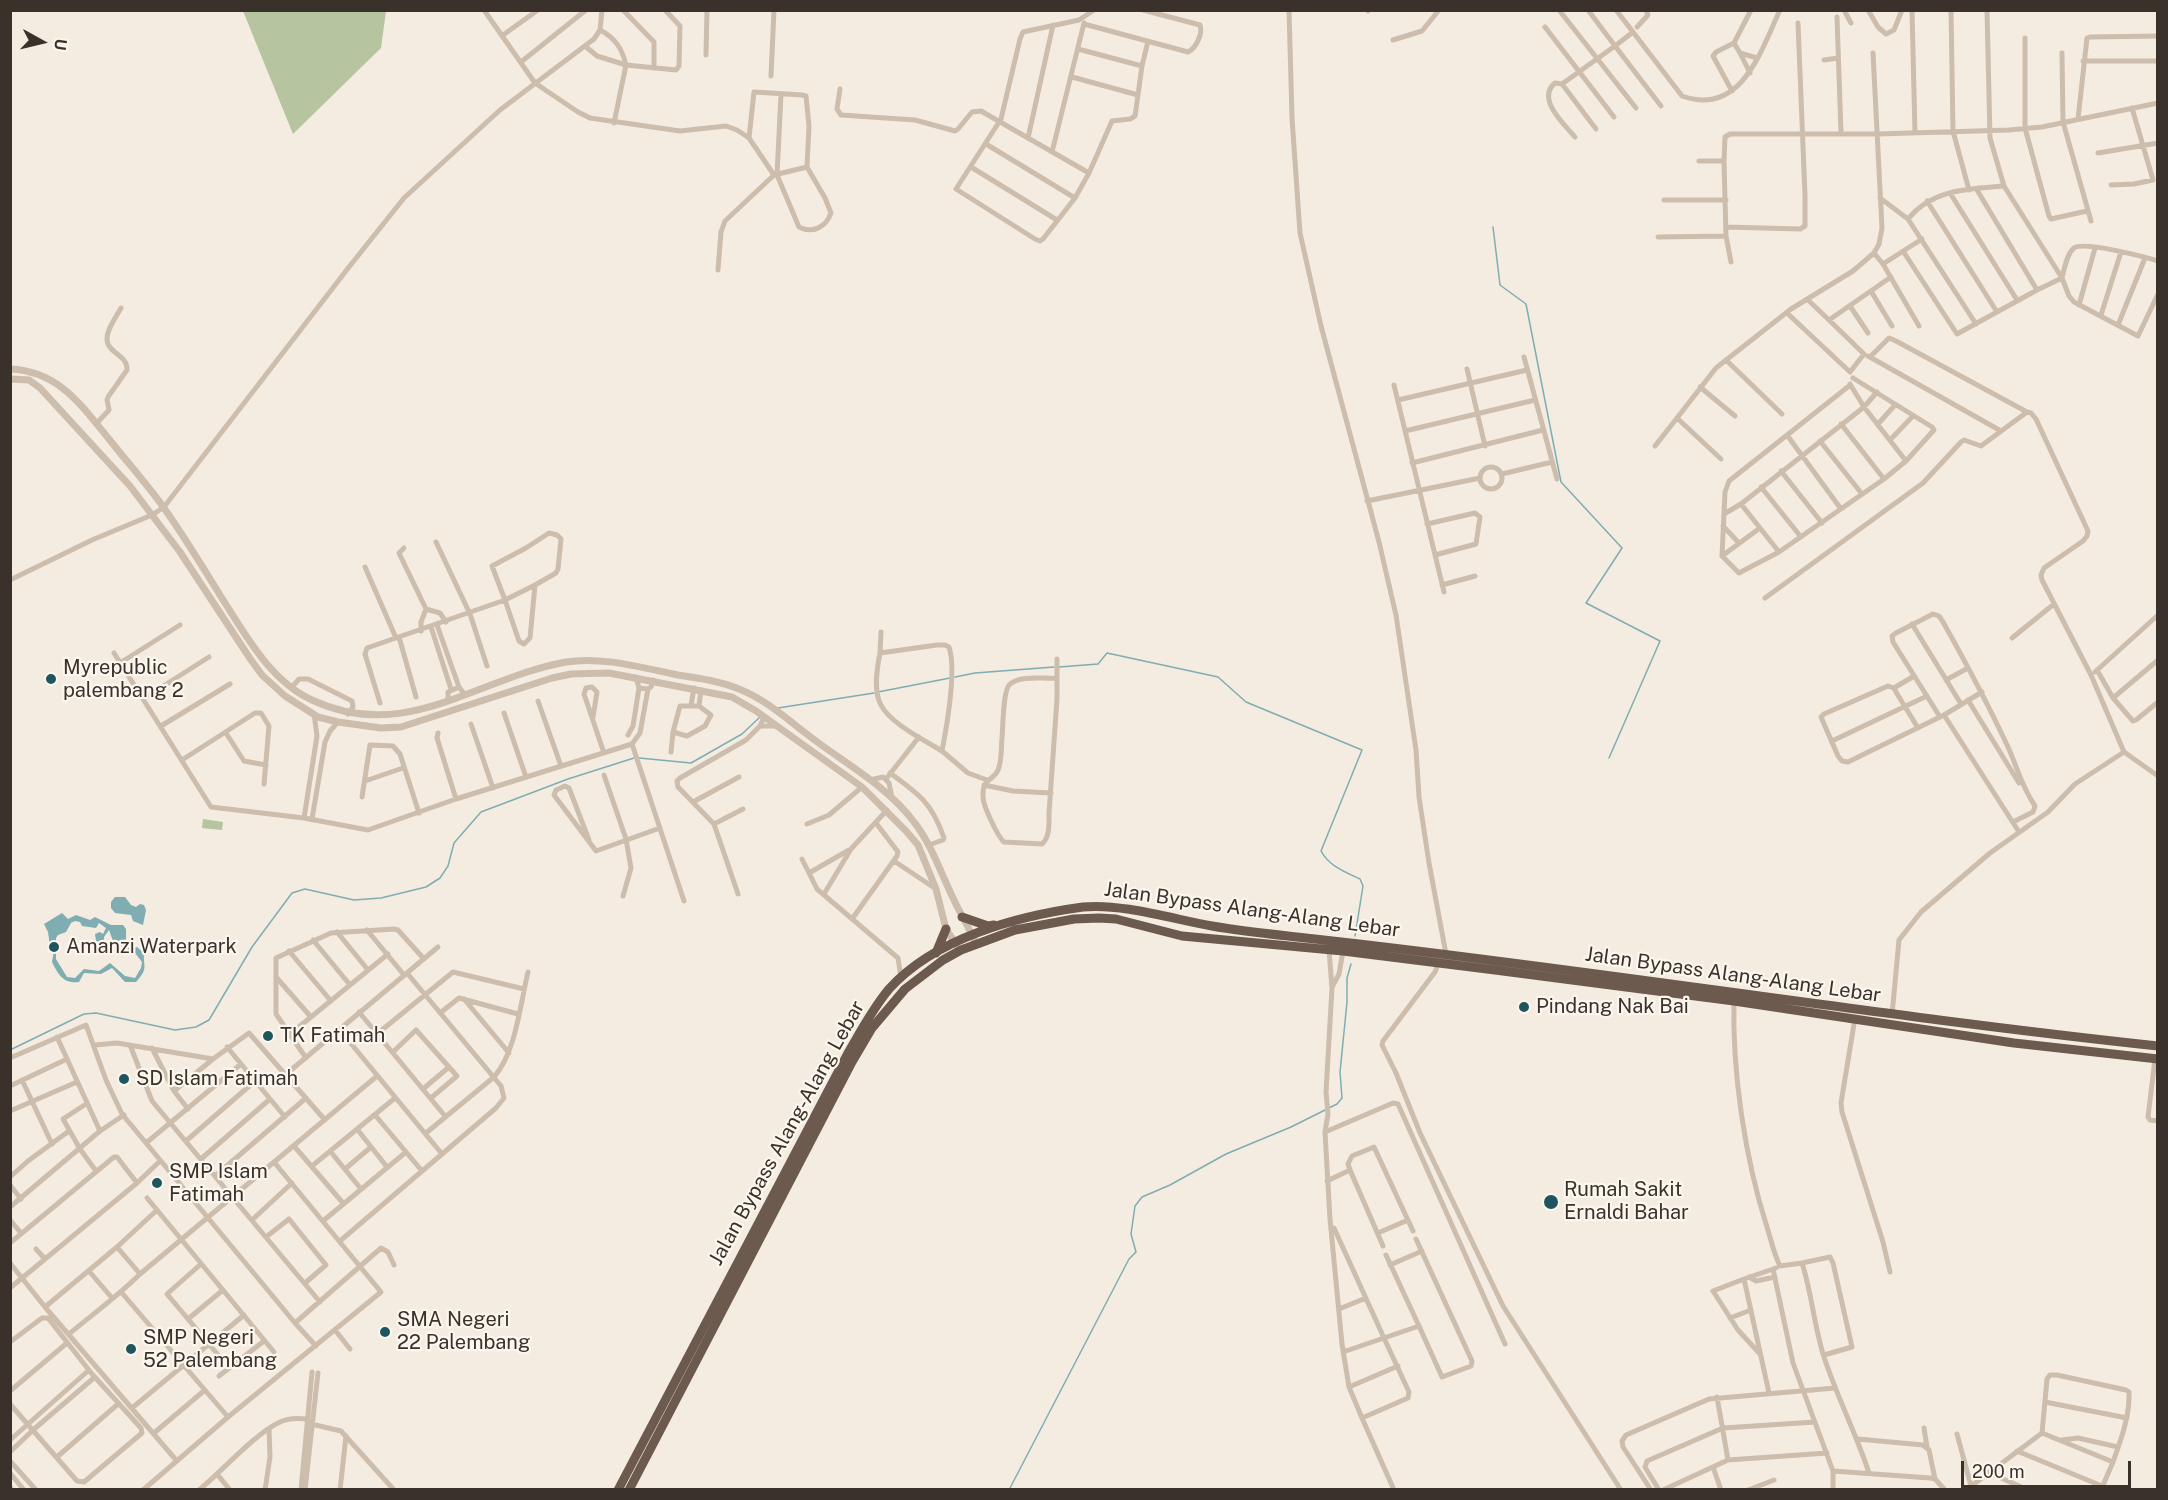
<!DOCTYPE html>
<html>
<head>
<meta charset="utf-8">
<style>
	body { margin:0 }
	#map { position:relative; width:2168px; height:1500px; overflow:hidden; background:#f4ece1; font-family:"Public Sans",sans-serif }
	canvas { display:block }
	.frame { position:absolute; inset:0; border:12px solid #3b312b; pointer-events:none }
	.north { position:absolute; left:12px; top:12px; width:60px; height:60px; -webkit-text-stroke:4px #fbf6ee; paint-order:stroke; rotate:98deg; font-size:16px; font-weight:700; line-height:24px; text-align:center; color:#3b312b }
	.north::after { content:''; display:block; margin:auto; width:21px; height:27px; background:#3b312b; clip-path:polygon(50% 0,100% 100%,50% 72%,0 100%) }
	.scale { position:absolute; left:1961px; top:1461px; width:170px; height:27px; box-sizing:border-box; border:3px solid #3b312b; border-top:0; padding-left:8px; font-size:18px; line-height:21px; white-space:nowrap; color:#3b312b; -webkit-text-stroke:4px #fbf6ee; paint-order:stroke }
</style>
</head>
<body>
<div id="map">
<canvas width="2168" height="1500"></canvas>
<div class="frame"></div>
<div class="north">U</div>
<div class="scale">200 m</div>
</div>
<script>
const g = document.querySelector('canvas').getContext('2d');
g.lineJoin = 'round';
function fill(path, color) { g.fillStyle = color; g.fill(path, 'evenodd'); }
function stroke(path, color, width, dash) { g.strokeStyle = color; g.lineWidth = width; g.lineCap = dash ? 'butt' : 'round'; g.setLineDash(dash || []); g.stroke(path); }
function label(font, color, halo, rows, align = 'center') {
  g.font = font + ' "Public Sans",sans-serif'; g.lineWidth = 4.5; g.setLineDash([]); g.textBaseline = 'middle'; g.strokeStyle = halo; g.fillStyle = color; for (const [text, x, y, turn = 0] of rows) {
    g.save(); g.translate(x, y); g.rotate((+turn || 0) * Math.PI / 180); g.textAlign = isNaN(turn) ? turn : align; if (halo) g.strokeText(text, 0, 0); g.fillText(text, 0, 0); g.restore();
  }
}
fill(new Path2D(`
	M243,11H386L381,48L293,134Z
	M203,819L223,822L222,830L202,828Z`), '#b6c4a0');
fill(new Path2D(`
	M115,897H125L131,905L136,907L140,904L144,905L146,910L143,925L133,921L131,915L115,913L111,908V902Z
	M62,913L68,919L76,915L90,920L95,917L111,925H123L126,929V941L128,943L127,947L130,949L137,947L144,953C143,967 149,968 136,982H125L112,968L101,974L84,973L79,982C63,984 58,974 52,962L54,950L50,946L48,932L44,924ZM75,921L80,922L82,926L96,928L99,923L106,928L103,934L100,932L95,934L96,941L101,943L104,942V937L109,930L113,941L131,953H135L142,962L141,968L135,978L125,976L110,963L99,971L84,969L75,978L67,977L56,959V938L58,935L66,932L71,923Z`), '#7fadb2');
stroke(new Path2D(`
	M1493,227L1500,285L1526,304L1561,482L1622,548L1586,603L1660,641L1609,758
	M1059,667L1098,664L1107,653L1218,677L1246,702L1362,750L1321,851C1329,866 1345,872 1360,879L1363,886L1355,936
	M955,677L975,673L1054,667
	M878,692L950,678
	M778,708L874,693
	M639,758L691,763L742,734L760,717
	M10,1050L84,1014L96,1013L175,1030L196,1027L209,1020L252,947L292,893L305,889L354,900L381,898L426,887L440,878L448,866L454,843L481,812L568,779L634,758
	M1009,1490L1129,1259L1136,1252L1131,1234L1135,1206L1142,1197L1170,1185L1226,1154L1291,1127L1337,1104L1342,1098L1340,1072L1347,1002V978L1351,964`), '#7fadb2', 1.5);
stroke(new Path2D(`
	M484,10L535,83L578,112L590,118L680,131L726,126L737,130L749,138L754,92L802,95L806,96L809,126L807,167L825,198L831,213C826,227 813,234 799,227L777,175L781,94
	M623,10L654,42V68
	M1094,10L1079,20L1023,32L1020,39L1001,119L956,189L1035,239L1040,241L1043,239L1075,198L1089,173L1112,121L1130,119L1135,116L1142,66L1148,41
	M1289,10L1292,118L1300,233L1321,326L1379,542L1396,615L1416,750L1419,797L1429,863L1446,954
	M1367,10L1368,11
	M1559,10L1636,108
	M1616,10L1633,32
	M1751,10L1734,43L1740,53L1757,58
	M1844,10L1851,23
	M1868,10L1878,27L1886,34L1894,30L1902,10
	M1912,10L1915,133
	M1951,10L1953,131L1969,190
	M1987,10L1990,138L2004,186L2062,278L2069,296L2074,302L2138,336L2158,294
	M1837,17L1841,133
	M1084,24L1188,52C1196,48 1203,34 1200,25L1143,10
	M1545,27L1614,117
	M1637,27L1648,15L1646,10
	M600,30C615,38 622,48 626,65L676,70L679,66L680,26L665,10
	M503,35L538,10
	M2025,38V128L2049,216L2051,219L2087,211
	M1393,40L1422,31L1439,10
	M585,46L597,56L626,65L614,123
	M1078,49L1142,66
	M1740,53L1750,73
	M2062,53L2063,122L2091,221
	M706,55L707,10
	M1824,60L1838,58
	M2083,61H2158
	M521,62L586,10
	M771,76L774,10
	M1072,77L1138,95
	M1562,84L1596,129
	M840,89L837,109L841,115L915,120L955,131L958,129L972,112L981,111L1089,173
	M1732,91L1713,56L1716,52L1734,43
	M1661,106L1615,46L1633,32L1682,96C1741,117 1761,51 1780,10
	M2078,119L2087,38L2090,37L2158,36
	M1575,137C1564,124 1536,99 1555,83L1562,84L1615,46L1588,10
	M749,138L774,175
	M1028,138L1053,25
	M986,144L1075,198
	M1052,152L1084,23
	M2098,153L2158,143
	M1699,161H1724L1725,137L1730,134H1878L2009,130L2042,127L2158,103
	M1724,161L1726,236L1731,262
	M971,167L1057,220
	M2111,185L2134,184L2153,180L2132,108
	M1977,190L2037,290L2062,278C2064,270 2067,253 2074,248C2084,241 2145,257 2158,261
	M1950,193L2017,300
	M1880,198L1908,219L1976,324
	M1664,200H1726
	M1927,201L1997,312
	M1908,219C1932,189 1968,189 2004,186
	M1726,227L1800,229L1805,226V195L1798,23
	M1658,237L1726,236
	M1903,251L1957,334L2037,290
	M1874,253L1883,264L1922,239
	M1883,264L1919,326
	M718,270L721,232L725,221L774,175L807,167
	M1871,291L1892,326
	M1808,300L1829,320L1891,277
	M2079,305L2095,248
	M1850,306L1868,333
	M1787,313L1850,372L1864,354L1829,320
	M2101,315L2121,252
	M2118,325L2145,258
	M1868,356L2001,431
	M1524,357L1557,479
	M1870,357L1889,338L1896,341L2027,412
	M1726,360L1782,414
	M1467,369L1485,446
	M1850,384L1864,407L1906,461
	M1394,385L1444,592
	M1849,386L1729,481L1725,492L1722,556L1739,573L1779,552L1884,479L1906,461L1934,430L1932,427L1853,378
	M1700,387L1735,416
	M1398,400L1527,370
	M96,424L109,410L107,400L108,397L127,370C128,355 107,353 107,339C107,329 116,317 121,308
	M1841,424L1884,479
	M1878,424L1895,405
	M1405,431L1535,400
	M1787,435L1841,509
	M1890,440L1913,416
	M1820,441L1862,494
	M1655,446L1677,418
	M1721,459L1677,418L1716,368L1791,309L1853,271L1874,253L1879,244L1882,228L1873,53
	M1412,463L1543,430
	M1480 478a11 11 0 1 1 22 0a11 11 0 1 1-22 0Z
	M1781,471L1822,523
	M1502,474L1552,462
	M1761,487L1801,537
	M1367,501L1480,478
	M1741,504L1779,552
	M1724,514L1741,504L1864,407L1877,392
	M1427,524L1475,513L1480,517L1476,544L1435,555
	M1723,526L1739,543
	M436,542L470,614L487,666
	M404,548L399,553L426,609L440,613L446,622
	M1722,556L1760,528
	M365,567L396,638
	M10,580L92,540L152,515L164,507L349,267L404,198L500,110L594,39L600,30L602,10
	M1442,585L1475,576
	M1765,598L1923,483L1961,442L1964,440L1981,446L2027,412L2031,413L2036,419L2088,531L2087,536L2083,541L2044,568L2041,575L2042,580L2091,675L2124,752L2158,776
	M1912,624L1961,704
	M437,625L459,687
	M431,627L451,689
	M421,631V622L426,609
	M881,632L880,653L937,645H945L949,647C957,671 947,725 942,751L968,773L987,780
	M399,637L416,697
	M2012,638L2054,604
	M114,653L211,807L304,818L368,830L456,799L632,744L640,733L648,689
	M880,653C877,668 873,691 881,705C890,723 924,740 942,751
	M120,663L180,625
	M2097,670L2113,698L2133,721L2136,720L2158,702
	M2095,672L2158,615
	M636,677L639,688L648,689L651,687L653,680
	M1056,678C1042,679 1021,675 1010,684C1003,689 1003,726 1002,738C1001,747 1002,761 998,770C993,782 982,777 983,797C983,806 998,837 1004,842L1042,844C1050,837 1049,824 1049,813L1057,699V659
	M1946,680L1968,668
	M291,688L299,679H308L352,701L353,707L348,714
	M1894,688L1914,676
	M2113,698L2158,660
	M143,699L209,657
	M1968,700L2019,783
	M448,701V692L459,687L465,695
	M538,701L561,766
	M380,703L365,654L367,648L505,600L492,566L526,548L549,533L557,535L561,539L558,569L556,573L535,585L530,638L524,644L519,641L505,600L535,585
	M691,705L694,688
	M699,706L701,690
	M504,713L526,777
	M1944,715L1982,692
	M593,717L597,692L592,687L586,688L584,694L604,753
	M764,717L760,726H777
	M1940,717L1893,642L1892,636L1896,633L1933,614L1939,616L1943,622C1966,663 1988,704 2008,747C2017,767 2022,787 2035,806L2033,812L2013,822
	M471,724L493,788
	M161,726L230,684
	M1918,728L1896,692L1894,688L1888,686L1824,714L1821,717L1838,756L1842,761L1848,762L1944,715L2019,832
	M226,733L244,761L266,765
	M438,733L437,738L456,799
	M628,735L633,726L639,688
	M1832,741L1927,696
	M632,744L684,901
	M671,752L673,732L680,706H699L711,715L705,726L687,736L673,732
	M182,760L255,713H261L269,726L264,784
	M890,773C919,794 932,803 944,838L943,840L929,845
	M604,775L626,839L631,868L623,896
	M886,779L919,737
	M870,780L883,777L889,783L892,798
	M365,781L403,768
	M984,785L1013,791L1051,793
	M362,797L370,745L393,746L400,754L419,813
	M693,802L739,777
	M304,818L317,736L314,714
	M312,819L325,742L330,731L338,722
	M714,824L743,809
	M807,824L829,815L862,787
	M589,840L569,788L565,786L556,790L554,795L596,851L660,828
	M802,859L817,889L898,958L901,978
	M894,861L936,889
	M809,873L849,850
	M738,894L714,824L678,787L677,781L680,778L746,740L760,726
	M824,894L851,849L887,810
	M852,919L897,856L898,852L876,823
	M367,930L404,975
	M337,932L368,970
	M313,940L350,985
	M1329,950L1332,988L1326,1092L1328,1114L1325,1132L1330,1219L1342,1344L1349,1387L1362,1418L1408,1398L1409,1392L1384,1338L1343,1352
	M289,951L331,1001
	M1438,964L1435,972L1383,1041L1382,1045L1396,1073L1420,1133L1503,1306L1621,1490
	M276,977L311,1017
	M1332,987L1339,974L1343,951
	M464,999L509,1053
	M1734,1000C1732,1071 1745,1159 1767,1227C1771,1240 1774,1254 1780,1266L1802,1263C1812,1294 1814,1326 1824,1357C1837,1397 1856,1433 1869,1473
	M359,1012L445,1116
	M440,1013L459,998L518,1014
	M1892,1015L1899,940L1921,912L1990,853L2048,812L2075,784L2124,752
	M1855,1018L1841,1103L1842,1112L1883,1242L1890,1272
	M339,1029L442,1154
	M377,1034L453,972L524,989
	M289,1035L388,954
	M57,1037L100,1131
	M95,1045L117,1043L213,1059L249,1033L325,1120
	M130,1045L152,1101L320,1302
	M227,1047L285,1117
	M152,1048L174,1091L188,1109
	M393,1052L416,1030L457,1076L431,1098
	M10,1058L86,1025L106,1080L122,1114L295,1323L316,1346
	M306,1058L276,1014V958L331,933L394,929L398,930L424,959
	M2155,1059L2148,1117L2150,1120L2158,1121
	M285,1075L438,947
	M22,1080L52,1144
	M10,1086L67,1059
	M423,1089L449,1067
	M174,1091L213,1059
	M86,1104L63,1119L80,1149L96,1171
	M10,1111L77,1082
	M375,1115L422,1171
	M357,1129L387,1167
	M1325,1132L1393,1103L1398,1104L1505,1344
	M426,1133L494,1077C516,1052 520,1005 528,972
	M186,1141L255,1081
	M146,1143L241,1064
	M294,1146L343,1203
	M330,1151L361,1189
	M201,1159L270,1099
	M312,1166L395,1098
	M345,1169L371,1147
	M1350,1170L1348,1164L1352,1156L1374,1147L1413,1231
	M215,1176L306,1098
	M10,1177L28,1161L69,1131
	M1327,1181L1350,1170L1383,1246
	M10,1185L21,1199
	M147,1198L157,1210
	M10,1207L100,1131L124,1115
	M10,1220L21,1233
	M252,1220L292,1183
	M323,1221L406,1152
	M1334,1228L1384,1338L1419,1326L1386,1255
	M1378,1233L1408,1220
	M266,1237L289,1219L326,1265L305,1283
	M1416,1239L1472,1361L1471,1366L1442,1377L1419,1326
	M340,1241L496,1108L504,1098L501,1086L407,973
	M10,1243L114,1157H117L137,1183
	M117,1247L140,1274
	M36,1249L45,1259
	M10,1263L45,1307L176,1460
	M1802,1263L1830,1257L1833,1263L1852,1347L1824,1355
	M201,1264L167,1294L229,1368
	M1390,1265L1422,1251
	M1773,1269L1793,1363L1833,1471L1930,1478L1935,1479L1945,1490
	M89,1271L112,1298
	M1749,1277L1756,1281L1775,1277
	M1744,1279L1713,1291L1738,1330L1760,1354
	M10,1288L137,1183L160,1161
	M122,1293L228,1417
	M45,1307L117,1247L157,1210L274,1352
	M1339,1309L1366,1298
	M1730,1318L1751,1310
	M188,1319L223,1290
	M295,1323L381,1248L388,1252L394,1265
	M335,1330L350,1349
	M69,1334C93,1314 118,1296 140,1274L377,1076
	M10,1342L42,1318H48L92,1374L141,1428L142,1433L84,1482L77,1481L10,1404
	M219,1376L264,1341
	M1349,1387L1398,1366
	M10,1391L67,1343
	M1769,1393L1744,1279L1776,1268
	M1717,1397L1728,1460
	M2045,1402L2127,1418
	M132,1408L244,1315
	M1362,1418L1394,1490
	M1924,1428L1927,1447
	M154,1433L205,1390
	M2042,1433L2047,1379L2050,1375H2057L2126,1390L2129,1392C2130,1416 2121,1439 2113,1462
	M1957,1434L1971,1486
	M1858,1439L1923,1445L1929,1450L1935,1479
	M10,1440L89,1370
	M2062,1440L2078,1438L2118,1447
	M2017,1451L2102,1486
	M10,1452L33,1430L95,1377
	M57,1457L118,1404
	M10,1461L36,1490
	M1713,1467L1721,1490
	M1988,1472L2028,1490
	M10,1473L24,1490
	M217,1474L230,1490
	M10,1487L12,1490
	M143,1490L228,1417L381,1292L274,1162
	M199,1490C222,1471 254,1435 278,1423C287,1418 297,1418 306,1419L311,1424L341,1431L394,1490
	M265,1490L270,1457L269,1429
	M301,1490L312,1372
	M305,1490L318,1373
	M340,1490L346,1436
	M1651,1490L1623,1447L1622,1441L1626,1435L1709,1399L1835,1388
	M1659,1490L1645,1467L1647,1461L1723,1428L1815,1422
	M1663,1490L1728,1460L1827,1453
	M1748,1490L1774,1480
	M1833,1490V1471
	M1966,1490L2042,1433L2113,1462L2101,1490`), '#cdbdac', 5);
stroke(new Path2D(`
	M10,369C59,371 81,405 109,439C127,462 147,484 164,508C186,539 205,571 225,603C248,639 272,682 312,700C406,744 477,678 566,662C602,656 643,668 678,675C698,678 720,681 739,689C767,700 789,721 812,738C846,764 888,787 914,822C932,845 941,874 954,900C960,913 968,926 974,939
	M10,379L29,380L40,388L130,486L180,552L251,660L262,675L285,696L318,717L338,722L381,728L401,727L552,678L571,674L609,673L732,697L756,711L862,787L906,831L918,845L936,889L946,929L957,946`), '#cdbdac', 7);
stroke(new Path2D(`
	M962,917L988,926L994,925
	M936,953L946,929
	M618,1490L848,1053C861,1031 873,1008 889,989C935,938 1017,916 1083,907C1121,903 1173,919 1212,926C1246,932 1281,935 1315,939C1596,970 1876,1016 2158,1046
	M629,1490L852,1062L872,1028L905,989L943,960L961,950L1015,930L1074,919L1099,918L1116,919L1182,936L1343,951L1495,970L1734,1001L2014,1043L2158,1059`), '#6c5a4f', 9);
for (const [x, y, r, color] of [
	[51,679,6,"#1f565d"],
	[54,947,6,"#1f565d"],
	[1524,1007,6,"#1f565d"],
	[268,1036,6,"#1f565d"],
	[124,1079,6,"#1f565d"],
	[157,1183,6,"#1f565d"],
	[1551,1202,8,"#1f565d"],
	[385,1332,6,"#1f565d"],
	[131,1349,6,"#1f565d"]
]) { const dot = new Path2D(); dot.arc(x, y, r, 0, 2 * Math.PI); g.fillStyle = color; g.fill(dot); stroke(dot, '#fbf6ee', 2); }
label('20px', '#3b312b', '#fbf6ee', [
	["Myrepublic",63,668],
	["palembang 2",63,691],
	["Amanzi Waterpark",66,947],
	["Pindang Nak Bai",1536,1007],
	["TK Fatimah",280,1036],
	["SD Islam Fatimah",136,1079],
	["SMP Islam",169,1172],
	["Fatimah",169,1195],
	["Rumah Sakit",1564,1190],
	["Ernaldi Bahar",1564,1213],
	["SMA Negeri",397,1320],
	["22 Palembang",397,1343],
	["SMP Negeri",143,1338],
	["52 Palembang",143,1361]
], 'left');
label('20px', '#3b312b', '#fbf6ee', [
	["Jalan Bypass Alang-Alang Lebar",1252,910,8],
	["Jalan Bypass Alang-Alang Lebar",1733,975,8],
	["Jalan Bypass Alang-Alang Lebar",787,1133,-61]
]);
</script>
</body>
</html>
